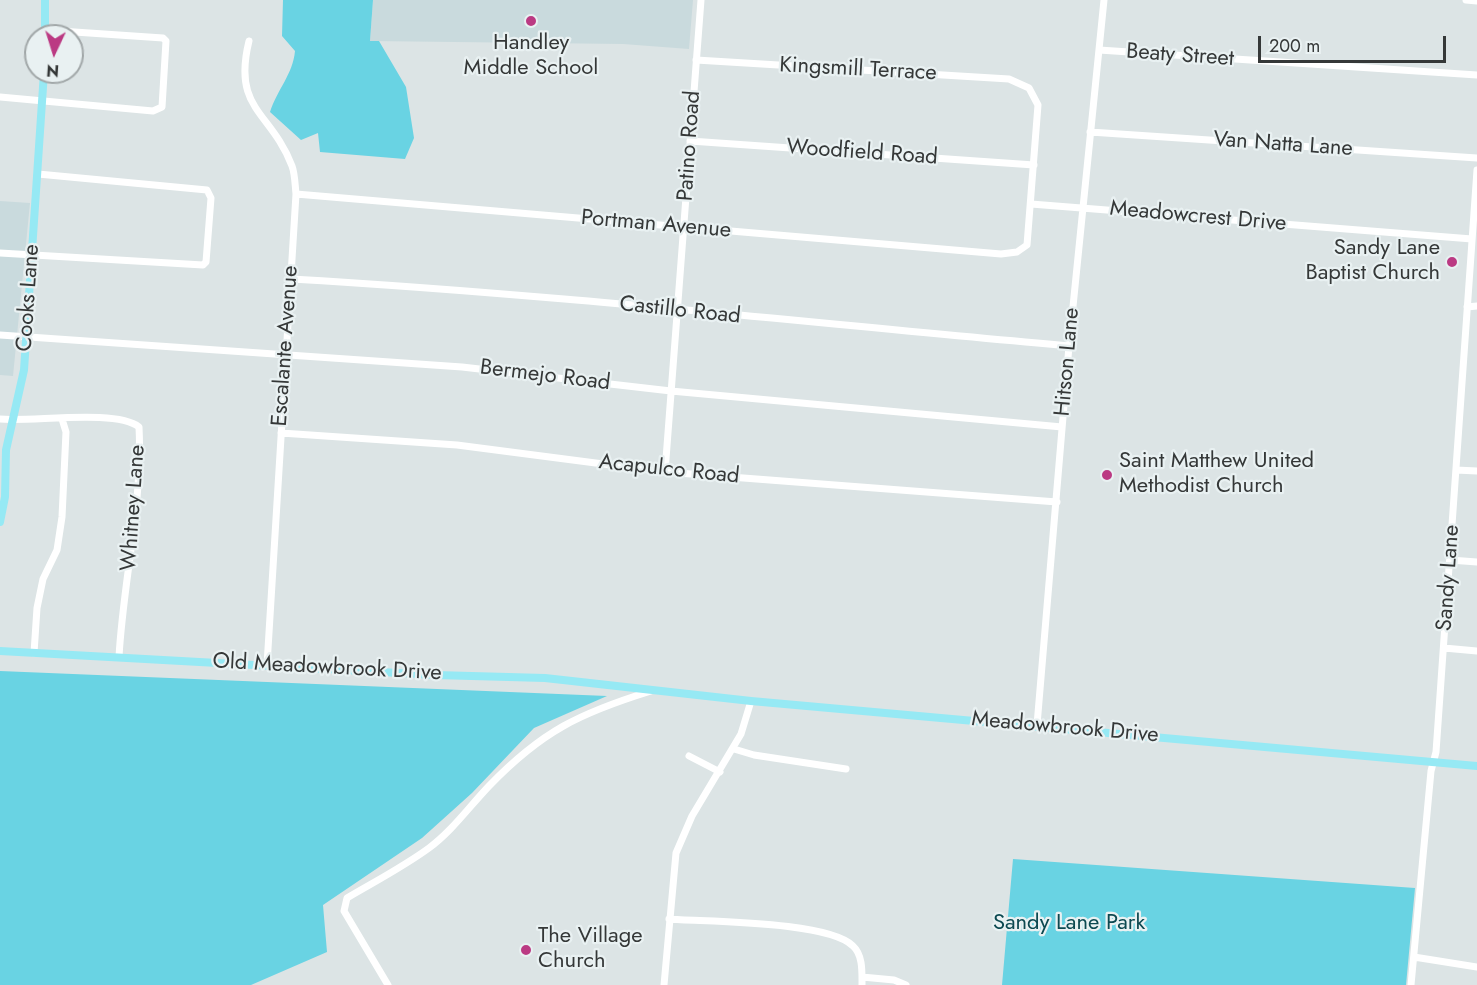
<!DOCTYPE html>
<html>
<head>
<meta charset="utf-8">
<style>
	body { margin:0 }
	#map { position:relative; width:1477px; height:985px; overflow:hidden; background:#dce4e5; font-family:Jost,sans-serif }
	canvas { display:block }
	.north { position:absolute; left:24px; top:24px; width:60px; height:60px; box-sizing:border-box; background:#e9f1f2; border:2px solid #a1a7a8; border-radius:50%; rotate:184deg; font-size:16px; font-weight:700; line-height:24px; text-align:center; color:#353838 }
	.north::after { content:''; display:block; margin:auto; width:21px; height:27px; background:#bb3a83; clip-path:polygon(50% 0,100% 100%,50% 72%,0 100%) }
	.scale { position:absolute; left:1258px; top:36px; width:188px; height:27px; box-sizing:border-box; border:3px solid #353838; border-top:0; padding-left:8px; font-size:18px; line-height:21px; white-space:nowrap; color:#353838; -webkit-text-stroke:4px #e9f1f2; paint-order:stroke }
</style>
</head>
<body>
<div id="map">
<canvas width="1477" height="985"></canvas>
<div class="north">N</div>
<div class="scale">200 m</div>
</div>
<script>
const g = document.querySelector('canvas').getContext('2d');
g.lineJoin = 'round';
function fill(path, color) { g.fillStyle = color; g.fill(path, 'evenodd'); }
function stroke(path, color, width, dash) { g.strokeStyle = color; g.lineWidth = width; g.lineCap = dash ? 'butt' : 'round'; g.setLineDash(dash || []); g.stroke(path); }
function label(font, color, halo, rows, align = 'center') {
  g.font = font + ' Jost,sans-serif'; g.lineWidth = 4.5; g.setLineDash([]); g.textBaseline = 'middle'; g.strokeStyle = halo; g.fillStyle = color; for (const [text, x, y, turn = 0] of rows) {
    g.save(); g.translate(x, y); g.rotate((+turn || 0) * Math.PI / 180); g.textAlign = isNaN(turn) ? turn : align; if (halo) g.strokeText(text, 0, 0); g.fillText(text, 0, 0); g.restore();
  }
}
fill(new Path2D(`
	M373,0H693L689,49L623,44L370,41Z
	M0,201L30,203L13,376L0,375Z`), '#c9dadd');
fill(new Path2D(`
	M283,0H373L370,41H379L406,87L414,138L405,159L320,152L318,133L301,140L270,112C277,90 293,74 295,51L282,36Z
	M0,671L607,696L534,728L472,793L422,838L323,905L327,952L251,985H0Z
	M1013,859L1415,888L1406,985H1002Z`), '#69d3e3');
stroke(new Path2D(`
	M1466,0L1477,1
	M249,41C232,110 271,111 292,166C295,174 295,185 296,194L267,665
	M1099,50L1477,75
	M0,97L153,111L162,107L166,41L163,38L45,30
	M1090,132L1477,158
	M690,141L1034,165
	M296,194L1001,254L1017,252L1027,245L1038,105L1029,88L1009,79L696,60
	M1031,204L1472,239
	M0,253L203,265L206,262L211,198L207,190L38,174
	M291,279C551,294 810,323 1069,346
	M1467,307L1477,306
	M0,335L462,367L671,391L1062,427
	M0,419C33,422 116,409 139,427C143,502 123,582 119,657
	M281,433L457,445L665,472L1057,502
	M1456,470L1477,471
	M665,472L701,0
	M1450,560L1477,562
	M1444,648L1477,651
	M34,653L37,608L43,579L57,550L62,517L66,432L62,419
	M1037,725L1069,346L1104,0
	M734,749L754,755L846,769
	M689,756L720,772
	M669,919C707,922 828,921 853,946C863,955 862,972 862,985
	M1414,957L1477,967
	M862,977L894,980L906,985
	M388,985L344,911L347,898C374,882 403,867 429,848C452,831 469,807 489,786C542,731 580,713 651,691
	M664,985L676,853L692,816L741,734L751,701
	M1411,985L1431,771L1436,752L1477,170`), '#fff', 7);
stroke(new Path2D(`
	M45,36V0
	M0,522L5,497L6,450L24,370L44,72
	M0,651L435,675L545,678L751,701L1477,766`), '#96e9f4', 8);
for (const [x, y, r, color] of [
	[531,21,6,"#bb3a83"],
	[1452,262,6,"#bb3a83"],
	[1107,475,6,"#bb3a83"],
	[526,950,6,"#bb3a83"]
]) { const dot = new Path2D(); dot.arc(x, y, r, 0, 2 * Math.PI); g.fillStyle = color; g.fill(dot); stroke(dot, '#e9f1f2', 2); }
label('22px', '#353838', '#e9f1f2', [
	["Handley",531,44,"center"],
	["Middle School",531,69,"center"],
	["Sandy Lane",1440,249,"right"],
	["Baptist Church",1440,274,"right"],
	["Saint Matthew United",1119,462],
	["Methodist Church",1119,487],
	["The Village",538,937],
	["Church",538,962]
], 'left');
label('22px', '#353838', '#e9f1f2', [
	["Beaty Street",1180,56,4],
	["Kingsmill Terrace",858,70,3],
	["Van Natta Lane",1283,145,4],
	["Patino Road",690,146,-86],
	["Woodfield Road",862,153,4],
	["Meadowcrest Drive",1198,217,5],
	["Portman Avenue",656,225,5],
	["Cooks Lane",29,298,-86],
	["Castillo Road",680,311,6],
	["Escalante Avenue",286,346,-86],
	["Hitson Lane",1068,362,-85],
	["Bermejo Road",545,376,7],
	["Acapulco Road",669,470,6],
	["Whitney Lane",134,508,-86],
	["Sandy Lane",1449,578,-86],
	["Old Meadowbrook Drive",327,668,3],
	["Meadowbrook Drive",1065,728,5]
]);
label('22px', '#0c4951', '#e9f1f2', [
	["Sandy Lane Park",1069,924]
]);
</script>
</body>
</html>
